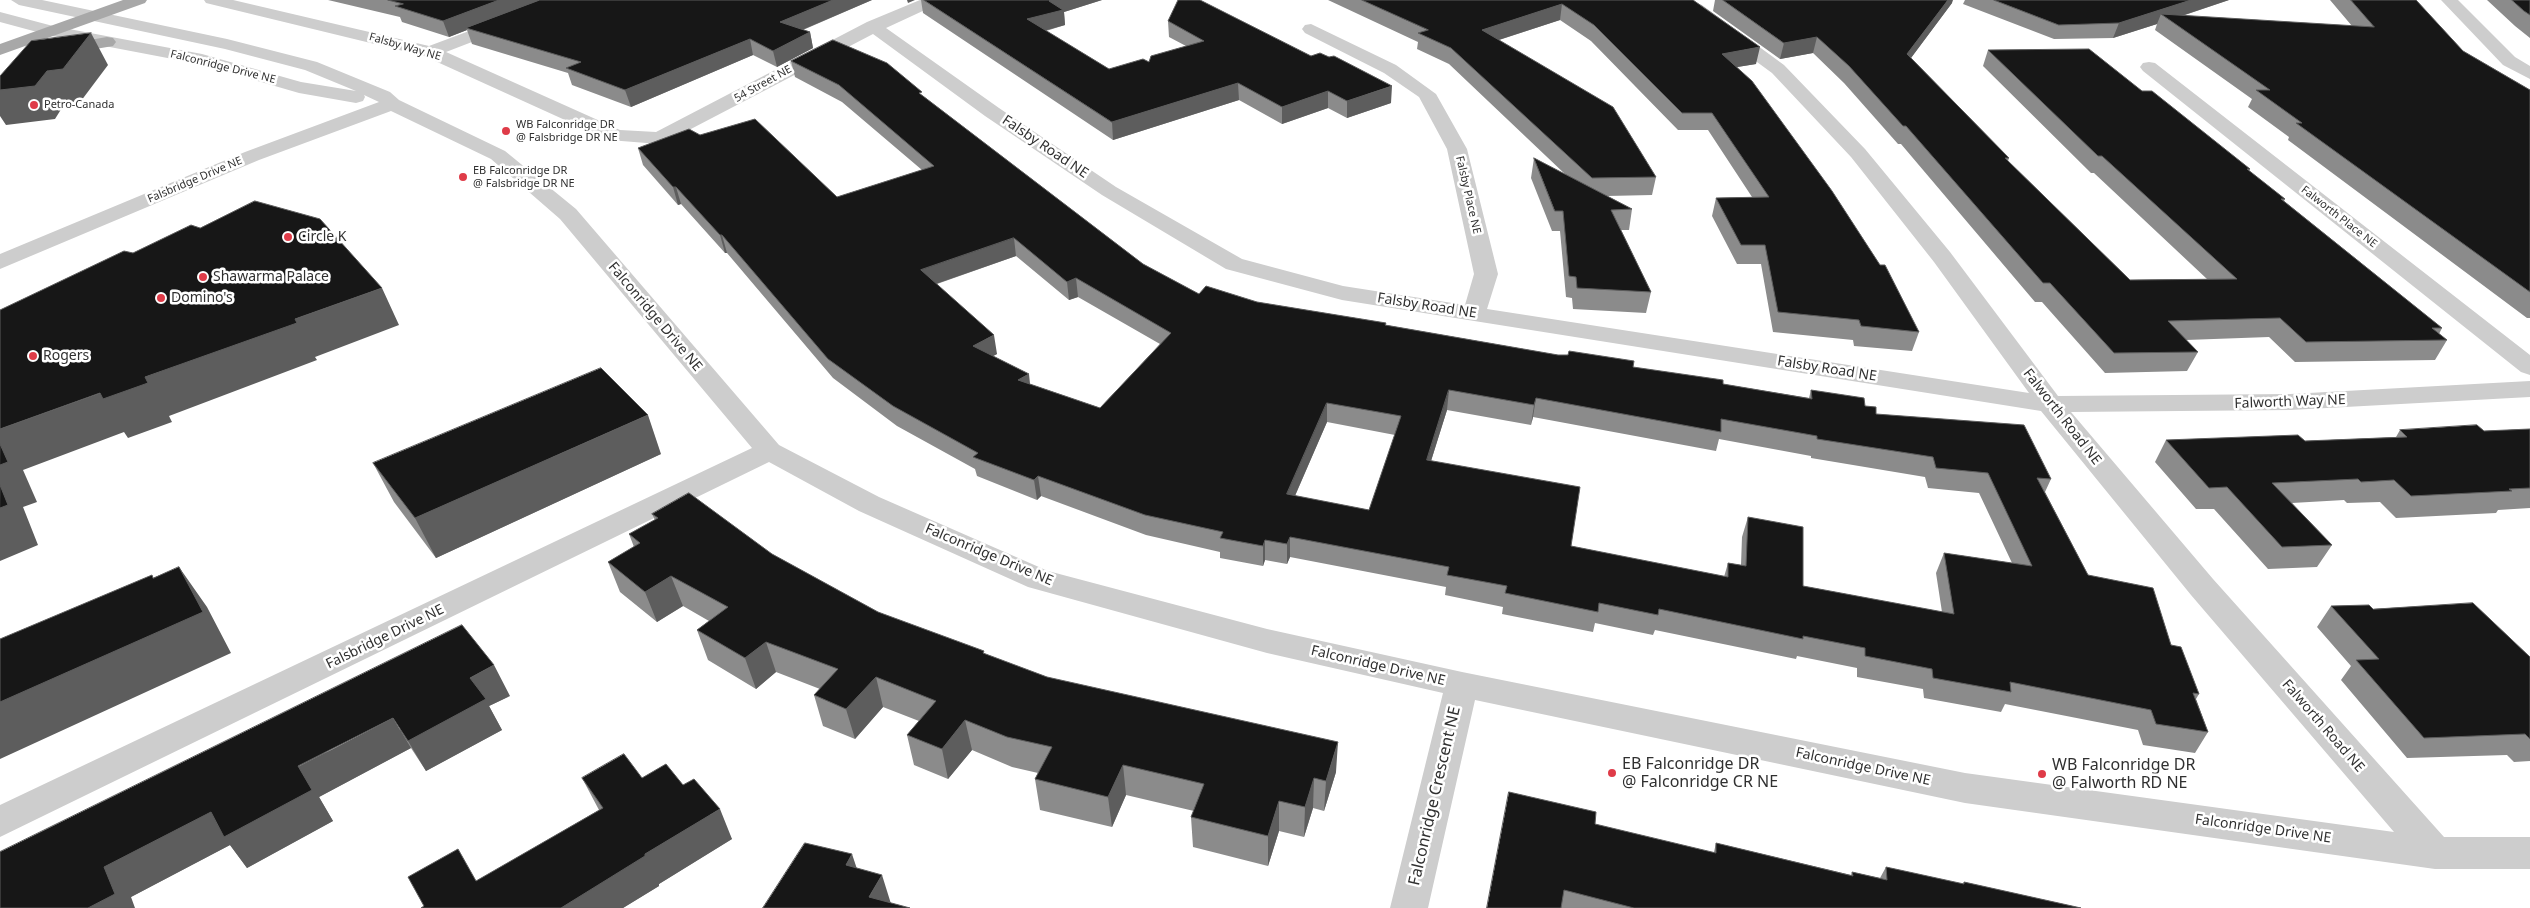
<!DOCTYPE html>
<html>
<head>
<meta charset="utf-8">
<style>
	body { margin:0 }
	canvas { display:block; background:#fff }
</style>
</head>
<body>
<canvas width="2530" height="908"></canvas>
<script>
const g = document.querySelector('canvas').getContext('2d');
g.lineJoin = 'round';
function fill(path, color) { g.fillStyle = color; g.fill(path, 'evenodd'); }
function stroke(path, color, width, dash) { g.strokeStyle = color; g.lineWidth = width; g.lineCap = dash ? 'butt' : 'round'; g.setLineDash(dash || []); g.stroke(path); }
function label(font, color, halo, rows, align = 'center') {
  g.font = font + ' "Noto Sans",sans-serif'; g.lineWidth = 5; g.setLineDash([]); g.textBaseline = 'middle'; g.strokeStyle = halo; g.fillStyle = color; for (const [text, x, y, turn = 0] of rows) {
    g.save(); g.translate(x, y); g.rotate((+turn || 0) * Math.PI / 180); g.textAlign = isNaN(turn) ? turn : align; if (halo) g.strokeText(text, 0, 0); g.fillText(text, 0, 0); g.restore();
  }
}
fill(new Path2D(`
	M11,0H42L227,39L317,62L390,92L399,100L505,151L576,209L779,445L879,497L1048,571L1267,629L1462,672L1965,773L2394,832L2191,595L2041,411L1342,300L1226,269L1102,195L985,116L873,34L666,142L659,144L609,140L424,56L206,3L204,0H233L429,46L552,0H575L573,3L446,52L620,130L656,132L867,22L920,0H942L940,3L886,28L999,108L1116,187L1242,259L1343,286L1465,305L1474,274L1447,149L1419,97L1384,73L1305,33L1302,29L1305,25L1311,24L1396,65L1436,94L1467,149L1498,274L1487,309L2029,393L1934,262L1851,157L1772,73L1690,13L1669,3L1667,0H1689L1702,5L1784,65L1865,149L1950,252L2058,396L2290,394L2530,381V397L2290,410L2071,412L2213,579L2444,837H2530V869H2435L1965,803L1475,700L1428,908H1390L1443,693L1267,653L1028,587L859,511L769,462L0,837V805L752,448L560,219L491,159L391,111L259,160L0,269V254L245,152L379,102L364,95L365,97L363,101L356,103L299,93L199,64L52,36L0,22V12L53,26L202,54L301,82L356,91L305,70L225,49L19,5Z
	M2441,0H2458L2515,57L2530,66V79L2503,65Z
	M2149,62L2155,63L2530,355V375L2521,372L2143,71L2140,67L2143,63Z`), '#cdcdcd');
fill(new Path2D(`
	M123,0H147L145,3L0,55V44Z
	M107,37L113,38L116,42L113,46L60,55L54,54L51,50L54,46L60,45Z`), '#a8a8a8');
fill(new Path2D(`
	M328,0H872L803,30L810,32L813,48L777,67L753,55L631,107L572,85L568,73L472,44L467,30L449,37L402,22L400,17Z
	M921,0H1102L1064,12L1065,25L1046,31L1109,69L1149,62L1186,46L1169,37L1168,21L1391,103L1347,118L1328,108L1282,124L1239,100L1113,140L923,13Z
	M1328,0H1693L1756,64L1737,67L1919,332L1912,351L1854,346L1853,340L1773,332L1761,264H1737L1712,216L1716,198L1752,197L1708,130H1678L1591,41L1560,20L1499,40L1656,177L1652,195L1607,196L1632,209L1629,230H1621L1651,292L1646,313L1573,309L1572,298L1566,297L1560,231H1552L1531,178L1534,158L1566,175L1449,64L1417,49L1418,42Z
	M1715,0H1777L1952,3L1911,58L2009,158L2008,161L2130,280L2207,279L2094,173H2091L1983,66L1988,50L2142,91L2250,169L2249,171L2285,199L2284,201L2442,328L2439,334L2447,340L2435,360L2295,362L2269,337L2186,340L2198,352L2187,371L2105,373L2042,302H2035L1901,144H1898L1844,83L1813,53L1780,59L1713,11Z
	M1965,0H2229L2182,16L2352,26L2330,0H2416L2463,51L2530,90V318H2527L2288,140L2289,137L2248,107L2252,99L2155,30L2157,24L2113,38L2054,39L1963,4Z
	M2487,0H2530V38L2515,26Z
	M791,61L923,96L1143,264L1199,294L1257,302L1386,323V325L1558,355L1633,367L1723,384L1809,398L1811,390L1865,406L1876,414L2051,479L2045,492L2088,575L2171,645L2199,694L2196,699L2208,732L2195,753L2143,745L2138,730L2005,704L2001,712L1924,698L1923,689L1857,677V668L1797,656L1796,659L1655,630L1653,635L1595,623L1593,632L1502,614L1503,607L1445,595L1446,587L1290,557L1287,564L1265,560L1263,566L1220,558V552L1146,535L1041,496L1037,500L977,476L975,469L897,426L833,378L727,253H725L681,204L678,205L643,165L638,148L700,135L837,197L922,170L842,102L795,77ZM1016,256L1069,300L1078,297L1160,344L1100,408L1030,384L993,356L997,354L937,284ZM1447,410L1531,425L1533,417L1716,451L1719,439L1811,456V458L1925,477L1928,488L1979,493L2012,563L1944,553L1936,573L1942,612L1803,586L1748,517L1742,537L1741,565L1728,563L1724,577L1571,546L1431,461ZM1327,422L1395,435L1369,510L1295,496Z
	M2530,429V508L2498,510L2496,513L2396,518L2380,502L2347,503L2344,500L2292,503L2332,545L2317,567L2268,569L2214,509H2196L2155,462L2166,440L2305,441L2396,437L2400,430L2484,431Z
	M661,454L436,558L394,502L373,463Z
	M652,514L772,554L878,612L984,654L1047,677L1336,772L1324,811L1313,808L1304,837L1279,831L1268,866L1193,847L1191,817L1194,811L1126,795L1112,827L1040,810L1035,779L1038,773L1012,767L972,750L948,779L914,765L907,735L919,721L883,707L855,739L823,726L814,695L820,689L776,672L756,689L708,660L697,630L709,621L683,606L657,622L620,592L608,562L634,547L629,534L655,520Z
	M2331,606L2373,609L2530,657V761L2514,762L2507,755L2407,758L2341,680L2351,666L2317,627Z
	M510,696L489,706L502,730L426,771L411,748L319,797L333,821L247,868L230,845L131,897L0,852Z
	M582,778H642L683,785L732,839L659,884V886L623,908H421L477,881L599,810Z
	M1716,843L1851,875L1852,872L1880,878L1886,867L1963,884L1964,882L2081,908H1487L1714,852Z`), '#8b8b8b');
fill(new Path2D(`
	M499,0H547L466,28L467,30L449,37L443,21Z
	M833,0H872L783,38L780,22Z
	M907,0H915L908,3Z
	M1050,0H1102L1064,12L1065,25L1029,35L1027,19L1049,1Z
	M1948,0H1953L1952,3L1902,70L1907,54Z
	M2191,0H2229L2169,20L2161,14L2157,24L2113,38L2119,23Z
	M1562,4L1560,20L1480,46L1482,30Z
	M810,32L813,48L777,67L773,51Z
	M91,33L108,65L81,101L65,103L55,119L6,125L0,116V90L47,71Z
	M1817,37L1813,53L1780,59L1784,43Z
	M750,39L753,55L631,107L625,90Z
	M1760,47L1756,64L1719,70L1722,54Z
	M1238,83L1239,100L1113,140L1112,122Z
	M1392,86L1391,103L1347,118V101Z
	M1328,91V108L1282,124V107Z
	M673,187H676L681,204L678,205Z
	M720,235H722L727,253H725Z
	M1014,238L1016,256L924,288L921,270Z
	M1076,278L1078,297L1069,300L1067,282Z
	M382,288L399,325L315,357L317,360L169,416L172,422L128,438L124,432L23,470L37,502L23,507L38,545L0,561V429L145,377L295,319Z
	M994,335L997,354L976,365L973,346Z
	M1029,374L1031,393L1018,380Z
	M1449,390L1447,410L1425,480L1427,460Z
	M1536,398L1533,417L1531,425L1534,405Z
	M1327,403V422L1287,514V494Z
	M648,415L661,454L436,558L415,518Z
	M1038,476L1041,496L1037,500L1034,480Z
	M1290,537V557L1287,564V544Z
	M1265,540V560L1263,566V546Z
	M179,567L207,607L231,653L0,759V702Z
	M671,576L683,606L657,622L645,592Z
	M766,642L776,672L756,689L745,658Z
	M494,665L510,696L489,706L502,730L426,771L408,741L470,678Z
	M876,677L883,707L855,739L846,709Z
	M393,718L411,748L319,797L333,821L247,868L230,845L131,897L135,908H88L104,867Z
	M965,720L972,750L948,779L942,749Z
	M1338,742L1336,772L1324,811L1326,781Z
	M1123,765L1126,795L1112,827L1108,797Z
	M1314,778L1313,808L1304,837L1305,807Z
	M1279,801V831L1268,866V836Z
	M720,809L732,839L659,884V886L623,908H561L645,854Z
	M852,854L863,887L846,865Z
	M882,875L892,907L869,897Z`), '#5d5d5d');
const building = new Path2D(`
	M388,0H499L443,21L395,6L403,4Z
	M540,0H833L780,22L810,32L773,51L750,39L625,90L566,68L581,62L466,28Z
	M924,0H1050L1049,1L1063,10L1027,19L1109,69L1143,59L1149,62L1151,56L1204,41L1168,21L1178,0H1200L1311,56L1320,53L1329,57L1334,56L1392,86L1347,101L1328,91L1282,107L1238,83L1112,122Z
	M1362,0H1693L1760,47L1722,54L1752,81L1832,191L1880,265H1885L1919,332L1861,326L1859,320L1778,312L1765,245H1741L1716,198L1769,197L1712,113H1682L1594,25L1562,4L1482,30L1613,107L1656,177L1592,178L1451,48L1418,33L1428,30Z
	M1723,0H1948L1907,54L2009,158H2005L2130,280L2237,279L2102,156H2098L1988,50L2089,49L2142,91H2152L2250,169H2247L2285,199H2281L2442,328H2432L2447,340L2306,342L2280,318L2168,321L2198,352L2114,353L2050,283H2043L1906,126H1903L1849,66L1817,37L1784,43Z
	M1994,0H2191L2119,23L2059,25Z
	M2351,0H2416L2463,51L2530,90V292L2296,123H2302L2256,90H2270L2161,14L2374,27Z
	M2512,0H2530V15L2524,11Z
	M91,33L63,69L47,71L35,86L0,90V76L31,41Z
	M833,40L887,63L922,92L919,93L1143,264L1199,294L1206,286L1257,302L1386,323L1385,325L1558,355H1568L1569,351L1634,361L1633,367L1723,380V384L1812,399L1811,390L1864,398L1865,406L1876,407V414L2024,425L2051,479L2037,478L2088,575L2153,588L2171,645L2181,647L2199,694L2193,693L2208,732L2156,724L2151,710L2010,682L2011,692L1933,678L1932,669L1865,656V648L1803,636V639L1659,609L1658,615L1599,603L1598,612L1505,593L1507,586L1447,575L1449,567L1290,537L1287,544L1265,540L1263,546L1220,538L1223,532L1145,515L1038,476L1034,480L973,457L978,453L893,406L828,359L722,235H720L676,187H673L638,148L689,129L700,135L755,119L837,197L934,166L839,85L791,61ZM1014,238L1067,282L1076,278L1171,333L1100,408L1018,380L1029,374L973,346L994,335L921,270ZM1449,390L1534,405L1536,398L1721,432V419L1817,436V439L1933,457L1936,468L1988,473L2032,566L1944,553L1954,614L1803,586V527L1748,517L1746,566L1728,563V577L1571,546L1580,487L1427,460ZM1327,403L1401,416L1369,510L1287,494Z
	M1534,158L1632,209L1611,210L1651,292L1577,288L1576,277L1569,276L1563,211H1555Z
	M255,201L320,219L382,288L295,319L297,323L145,377L148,383L103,399L100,393L0,429V310L124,251L133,253L191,225L200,228Z
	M601,368L648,415L415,518L373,463Z
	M2477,425L2484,431L2530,429V488L2509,489L2512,491L2411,496L2394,480L2361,482L2358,479L2272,483L2332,545L2282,547L2227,487L2209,488L2166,440L2298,435L2305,441L2407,437L2400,430Z
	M0,444L8,462L0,465Z
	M0,485L8,505L0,508Z
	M689,493L772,554L878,612L984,651L983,653L1047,677L1338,742L1326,781L1314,778L1305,807L1279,801L1268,836L1191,817L1204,784L1123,765L1108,797L1035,779L1052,747L1007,737L965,720L942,749L907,735L936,701L876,677L846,709L814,695L838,669L766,642L745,658L697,630L728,607L671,576L645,592L608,562L640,543L629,534L658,518L652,514Z
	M179,567L203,612L0,702V639L152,575L153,578Z
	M2473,603L2530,657V739L2525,734L2424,738L2356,660L2379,659L2331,606L2369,605L2373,609Z
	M462,625L494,665L470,678L486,699L408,741L393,718L298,766L312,790L224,837L211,812L104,867L115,894L88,908H0V852Z
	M624,754L642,778L666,764L683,785L694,779L720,809L645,854V856L561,908H421L424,906L408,877L458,849L476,881L603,808L582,778Z
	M1509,792L1596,812L1595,824L1716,853V843L1853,876L1852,872L1887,880L1886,867L1964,884V882L2081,908H1634L1564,890L1561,908H1487Z
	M805,843L852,854L846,865L882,875L869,897L910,908H763Z`);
fill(building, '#171717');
stroke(building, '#5d5d5d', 1);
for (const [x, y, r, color] of [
	[34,105,5,"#df3b48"],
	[506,131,5,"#df3b48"],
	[463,177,5,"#df3b48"],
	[288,237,5,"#df3b48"],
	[203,277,5,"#df3b48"],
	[161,298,5,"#df3b48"],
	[33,356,5,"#df3b48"],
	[1612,773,5,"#df3b48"],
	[2042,774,5,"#df3b48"]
]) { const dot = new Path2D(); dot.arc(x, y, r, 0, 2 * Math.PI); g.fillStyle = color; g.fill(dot); stroke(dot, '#fff', 2); }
label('11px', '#303030', '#fff', [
	["Falsby Way NE",405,47,16],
	["Falconridge Drive NE",223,67,14],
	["54 Street NE",763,84,-29],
	["Falsbridge Drive NE",195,180,-23],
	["Falsby Place NE",1468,195,77],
	["Falworth Place NE",2339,217,38]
]);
label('11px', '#303030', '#fff', [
	["Petro-Canada",44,105],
	["WB Falconridge DR",516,125],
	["@ Falsbridge DR NE",516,138],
	["EB Falconridge DR",473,171],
	["@ Falsbridge DR NE",473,184]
], 'left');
label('14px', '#303030', '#fff', [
	["Falsby Road NE",1045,147,34],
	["Falsby Road NE",1427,306,9],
	["Falconridge Drive NE",655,317,50],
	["Falsby Road NE",1827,369,9],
	["Falworth Way NE",2290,402,-2],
	["Falworth Road NE",2062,417,52],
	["Falconridge Drive NE",989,555,23],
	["Falsbridge Drive NE",385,637,-26],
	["Falconridge Drive NE",1378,666,13],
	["Falworth Road NE",2323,726,49],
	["Falconridge Drive NE",1863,767,12],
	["Falconridge Drive NE",2263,829,8]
]);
label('14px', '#303030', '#fff', [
	["Circle K",298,237],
	["Shawarma Palace",213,277],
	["Domino's",171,298],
	["Rogers",43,356]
], 'left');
label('16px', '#303030', '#fff', [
	["EB Falconridge DR",1622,764],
	["@ Falconridge CR NE",1622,782],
	["WB Falconridge DR",2052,765],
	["@ Falworth RD NE",2052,783]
], 'left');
label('16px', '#303030', '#fff', [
	["Falconridge Crescent NE",1435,796,-77]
]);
</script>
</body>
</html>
